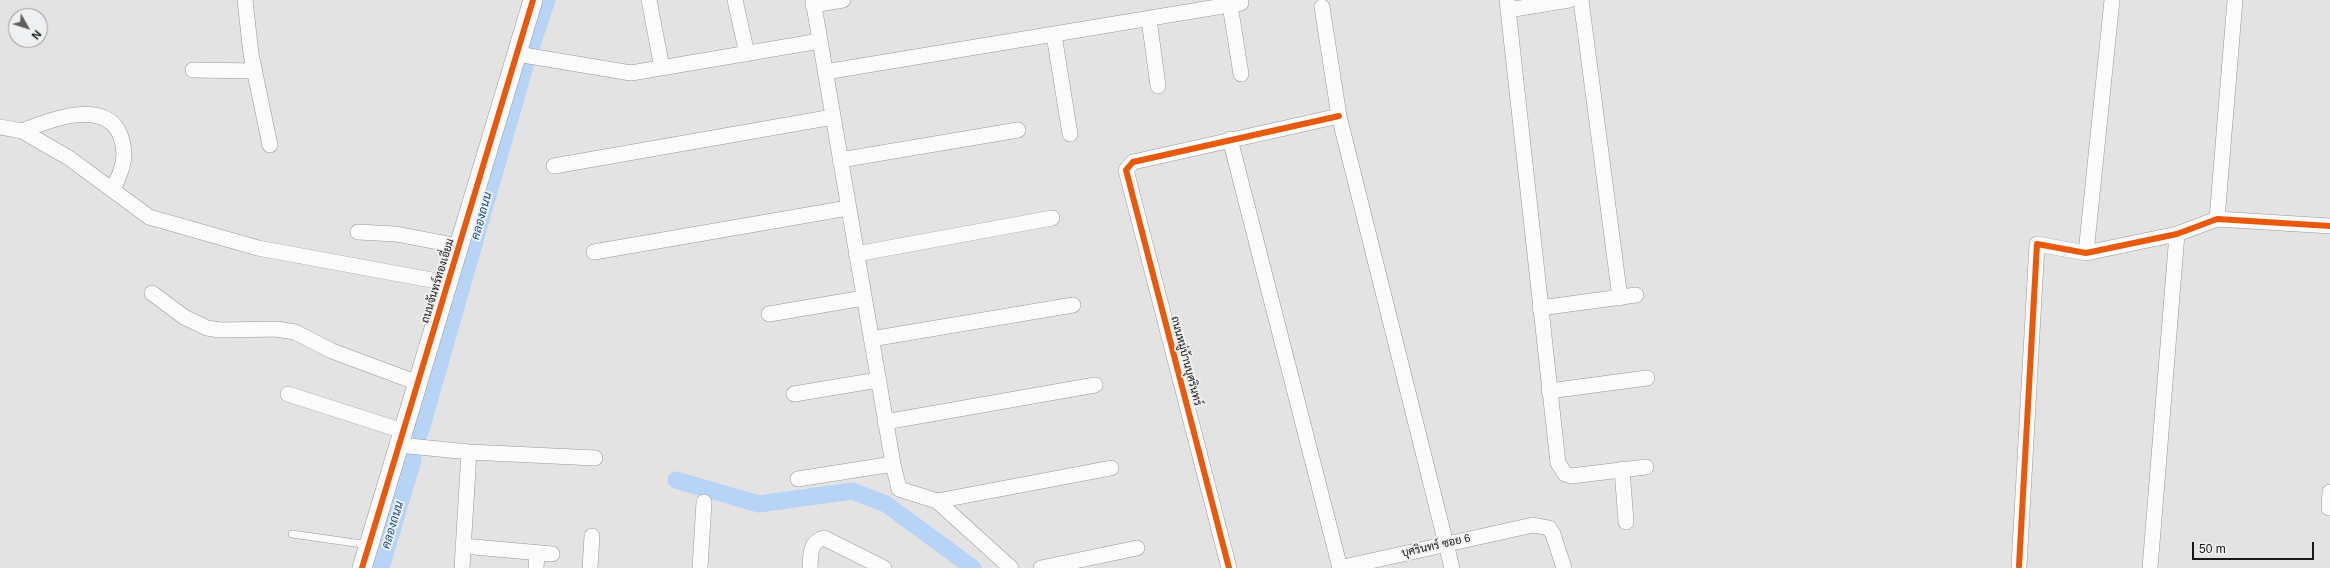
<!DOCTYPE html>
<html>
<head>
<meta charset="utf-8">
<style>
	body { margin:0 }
	#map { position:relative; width:2330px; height:568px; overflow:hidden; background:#e3e3e3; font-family:Arial,sans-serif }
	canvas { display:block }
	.north { position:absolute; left:8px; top:8px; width:40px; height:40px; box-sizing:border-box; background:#eff0f2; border:1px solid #98999a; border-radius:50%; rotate:129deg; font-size:11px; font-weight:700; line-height:16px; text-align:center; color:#161717 }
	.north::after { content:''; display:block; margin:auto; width:14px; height:18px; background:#5e5e5e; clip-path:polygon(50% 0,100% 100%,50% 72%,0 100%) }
	.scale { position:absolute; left:2192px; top:542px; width:122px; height:18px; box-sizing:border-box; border:2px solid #161717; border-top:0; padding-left:5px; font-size:12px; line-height:14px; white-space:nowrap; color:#161717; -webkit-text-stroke:3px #eff0f2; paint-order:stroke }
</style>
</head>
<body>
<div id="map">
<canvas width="2330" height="568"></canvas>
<div class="north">N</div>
<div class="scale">50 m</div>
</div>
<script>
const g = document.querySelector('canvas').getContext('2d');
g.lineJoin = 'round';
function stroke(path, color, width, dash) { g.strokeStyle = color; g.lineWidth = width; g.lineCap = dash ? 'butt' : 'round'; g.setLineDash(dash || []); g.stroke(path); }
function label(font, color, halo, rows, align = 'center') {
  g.font = font + ' Arial,Sarabun,sans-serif'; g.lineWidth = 4; g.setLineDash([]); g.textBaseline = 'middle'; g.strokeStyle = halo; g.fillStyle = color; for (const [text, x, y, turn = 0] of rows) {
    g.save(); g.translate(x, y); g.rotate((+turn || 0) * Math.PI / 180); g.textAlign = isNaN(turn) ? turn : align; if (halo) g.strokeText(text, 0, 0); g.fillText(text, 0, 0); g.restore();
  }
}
stroke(new Path2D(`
	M420,433L528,56L547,0
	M676,480L759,504L852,491L886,504L973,568
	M381,568L413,460`), '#b7d4f7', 17);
const service = new Path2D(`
	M292,534L369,545`);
const minor = new Path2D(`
	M245,0L251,54L270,145
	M649,0L662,68
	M735,0L747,54
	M1507,0L1558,463L1565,474L1571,476L1646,467
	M1581,0L1620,298
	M813,5L843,0
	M1230,5L1241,74
	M1322,7L1339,116L1452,568
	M1508,10L1569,0
	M1149,19L1158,86
	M1054,35L1070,134
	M517,54L631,73L820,41
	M193,70L255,71
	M825,72L1241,3
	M0,127L22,131L69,158L149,217L258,248L448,283
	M22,131C49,120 107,97 121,137C124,146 125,157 122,167C120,175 116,182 113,190
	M1230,139L1340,568
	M840,160L1018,130
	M554,166L833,117
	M2217,219L2235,0
	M358,232L396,234L459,246
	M594,252L848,208
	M2086,253L2112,0
	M856,254L1052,218
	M152,293L184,317L207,328L220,330L276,329L295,332L332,351L418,383
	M1540,308L1636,295
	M769,314L864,298
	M871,339L1073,305
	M1549,391L1647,378
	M288,394L403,431
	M794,394L878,380
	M885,422L1095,385
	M399,445L469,452L462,568
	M469,452L595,458
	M893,464L899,489L937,501L1011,568
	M1622,469L1626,522
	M798,479L893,464L813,0
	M937,501L1111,468
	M2329,508L2330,492
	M463,546L552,554
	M2019,566L2037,244L2086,253L2177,234L2217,219L2330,226
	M536,568L537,553
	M590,568L592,536
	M700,568L704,502
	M810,568C811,555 809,542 824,538L884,568
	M1041,568L1137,548
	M1229,568L1126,170L1133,162L1339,116
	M1339,568L1533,525L1549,528L1553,534L1564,568
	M2150,568L2177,234`);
const tertiary = new Path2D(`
	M362,568L533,0`);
stroke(service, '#989898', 8);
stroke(minor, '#989898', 16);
stroke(tertiary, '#989898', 20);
stroke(service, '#fbfbfb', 7);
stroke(minor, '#fbfbfb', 15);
stroke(tertiary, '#fbfbfb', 19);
stroke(new Path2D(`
	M2019,566L2037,244L2086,253L2177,234L2217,219L2330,226
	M362,568L533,0
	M1229,568L1126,170L1133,162L1339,116`), '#e8590c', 6);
label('11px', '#161717', '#eff0f2', [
	["ถนนจันทร์ทองเอี่ยม",438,281,-73],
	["ถนนหมู่บ้านบุศรินทร์",1186,361,75],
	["บุศรินทร์ ซอย 6",1436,546,-13]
]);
label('italic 12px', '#18528c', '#eff0f2', [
	["คลองถนน",482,216,-74],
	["คลองถนน",393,525,-73]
]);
</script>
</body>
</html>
